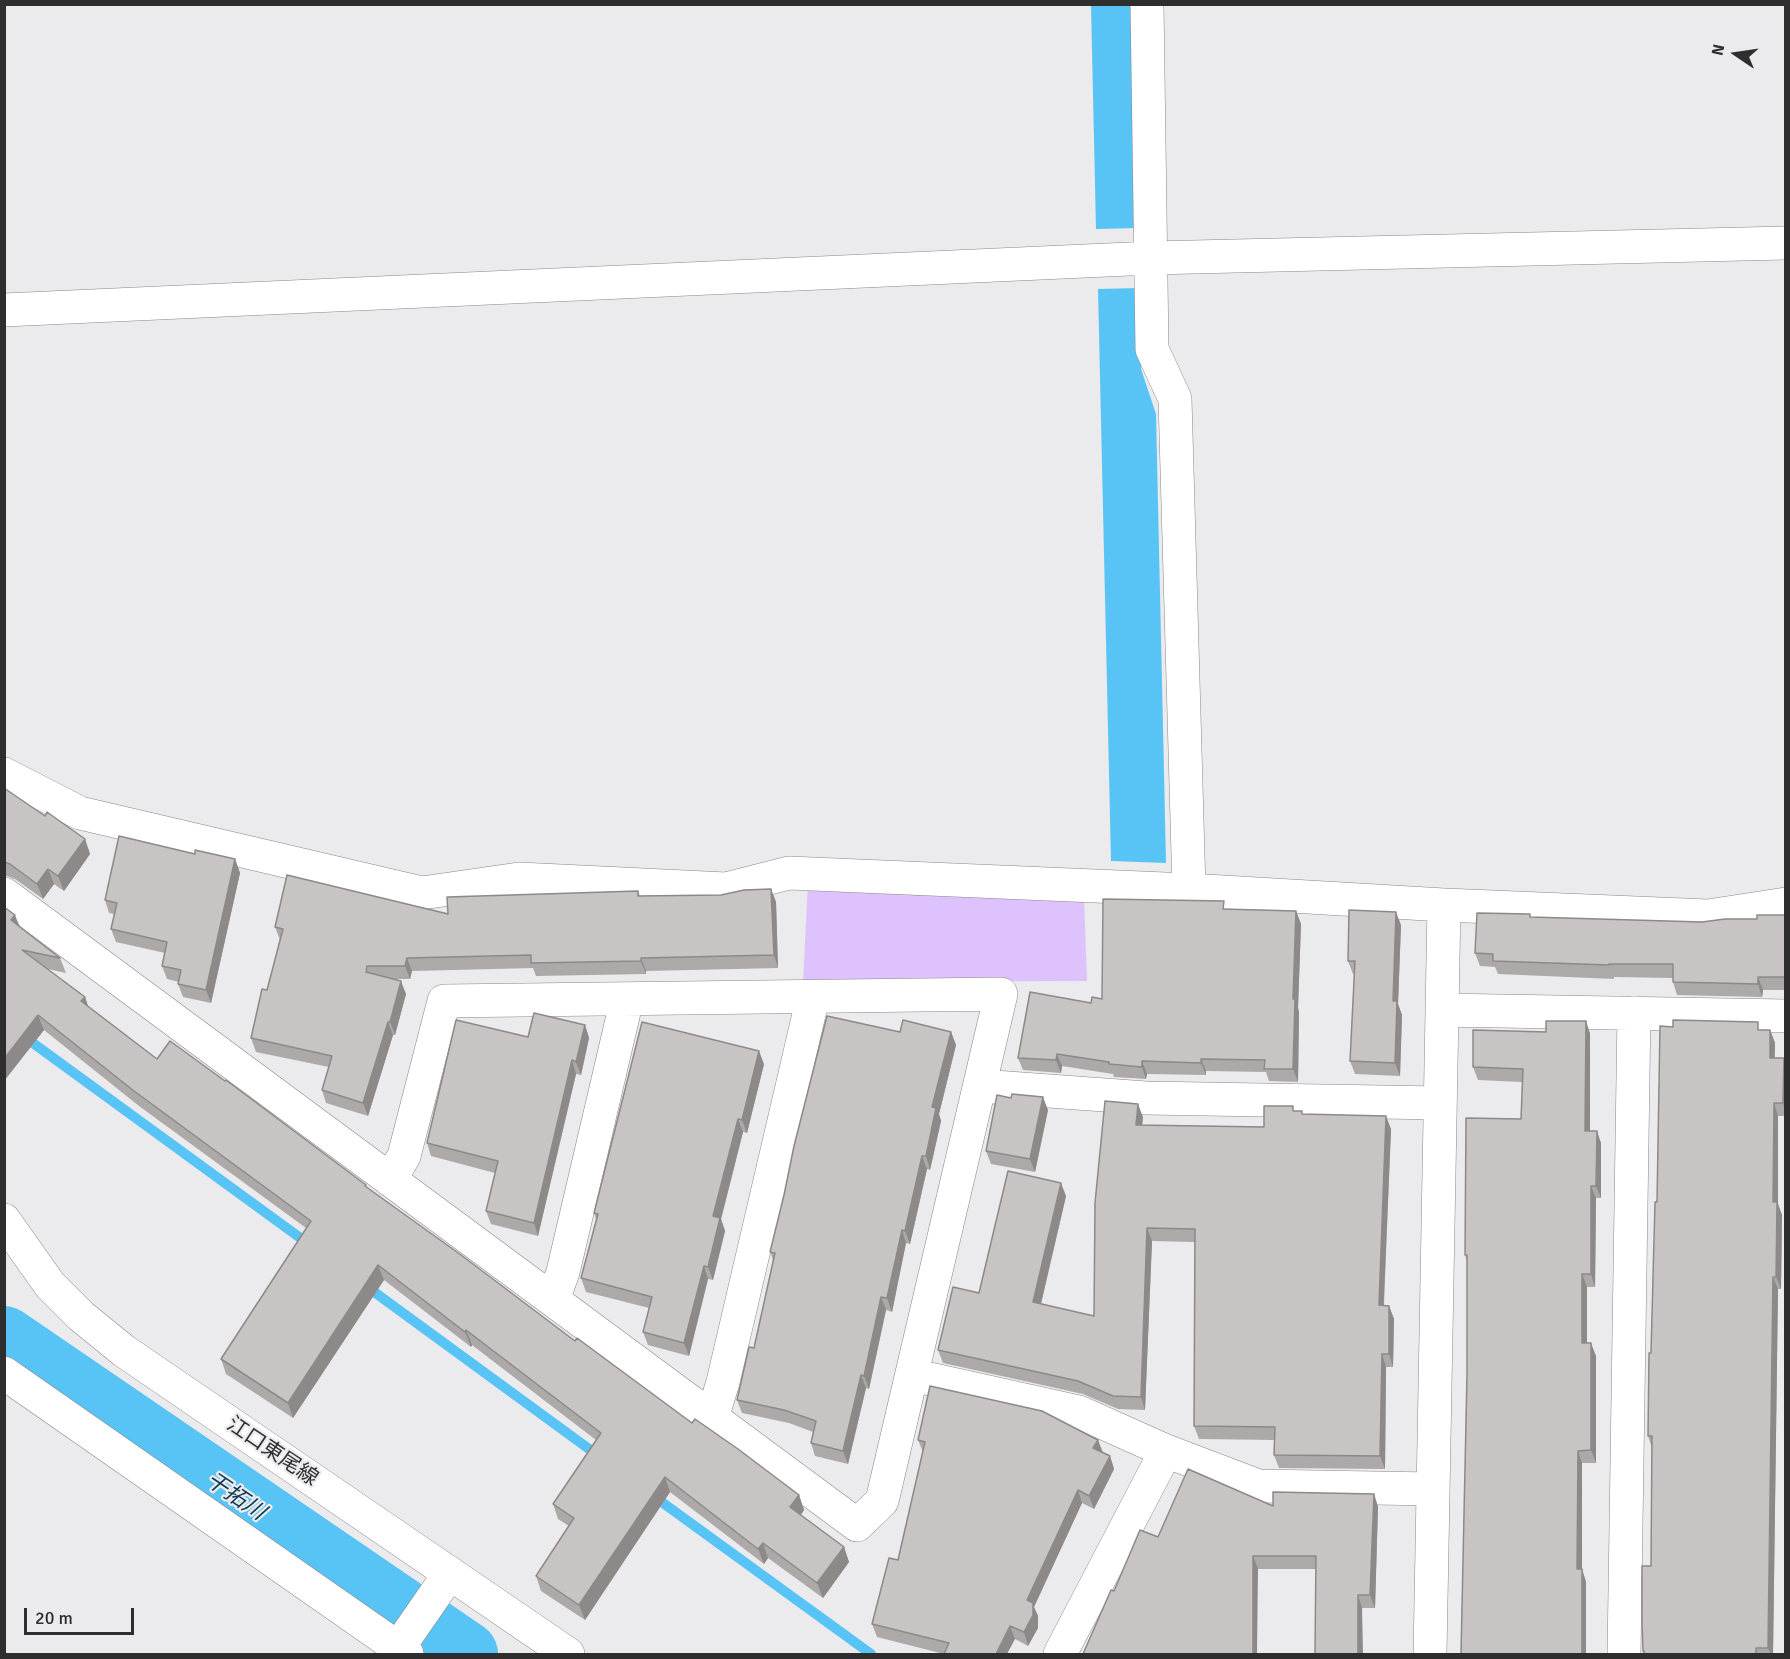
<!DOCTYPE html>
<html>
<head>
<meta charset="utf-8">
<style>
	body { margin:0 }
	#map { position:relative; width:1790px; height:1659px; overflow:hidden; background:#ebeaed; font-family:Signika,sans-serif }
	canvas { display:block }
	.frame { position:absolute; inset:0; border:6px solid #2e2e2f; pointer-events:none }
	.north { position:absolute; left:1706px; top:24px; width:60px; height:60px; -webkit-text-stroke:4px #ebeaed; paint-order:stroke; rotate:283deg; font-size:16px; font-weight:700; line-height:24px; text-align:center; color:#2e2e2f }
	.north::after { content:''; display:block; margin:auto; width:21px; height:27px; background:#2e2e2f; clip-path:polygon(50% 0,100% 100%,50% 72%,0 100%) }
	.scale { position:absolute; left:24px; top:1608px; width:110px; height:27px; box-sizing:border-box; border:3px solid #2e2e2f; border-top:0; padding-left:8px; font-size:18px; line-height:21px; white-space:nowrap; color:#2e2e2f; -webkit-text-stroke:4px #ebeaed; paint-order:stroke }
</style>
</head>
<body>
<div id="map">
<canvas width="1790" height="1659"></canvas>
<div class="frame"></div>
<div class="north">N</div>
<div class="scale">20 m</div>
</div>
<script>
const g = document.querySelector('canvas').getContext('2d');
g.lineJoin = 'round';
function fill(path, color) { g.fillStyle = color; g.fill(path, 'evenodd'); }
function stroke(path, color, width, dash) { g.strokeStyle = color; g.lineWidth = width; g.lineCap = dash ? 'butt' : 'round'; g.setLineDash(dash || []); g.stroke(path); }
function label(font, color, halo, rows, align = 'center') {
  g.font = font + ' Signika,"Noto Sans JP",sans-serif'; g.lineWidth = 4.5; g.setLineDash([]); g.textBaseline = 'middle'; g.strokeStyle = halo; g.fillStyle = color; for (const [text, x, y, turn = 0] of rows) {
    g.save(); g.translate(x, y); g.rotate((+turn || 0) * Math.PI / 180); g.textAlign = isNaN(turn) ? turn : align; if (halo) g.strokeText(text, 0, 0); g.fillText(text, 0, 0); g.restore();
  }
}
fill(new Path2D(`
	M808,882L1084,898L1087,981L803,982Z`), '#dec2fd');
fill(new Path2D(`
	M1091,5H1132L1137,228L1096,229Z
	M1139,288L1141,369L1156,414L1166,863L1111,861L1098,289Z`), '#58c3f5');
stroke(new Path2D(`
	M4,1022L310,1245
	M366,1286L600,1457
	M652,1495L871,1654`), '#58c3f5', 10);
stroke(new Path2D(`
	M4,1339L465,1654`), '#58c3f5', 66);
const minor = new Path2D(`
	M1147,4L1152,349L1175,399L1189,890
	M4,310L1151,258L1786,243
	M4,774L80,813L422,893L519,879L726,889L789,873L1189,890L1444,905L1708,916L1786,904
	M4,894L857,1525L882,1501L1001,994L444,1001L404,1156L390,1180
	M1442,1010L1786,1016
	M980,1086L1146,1098L1440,1103
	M553,1300L563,1272L627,999
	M4,1373L407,1654
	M912,1375L1079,1412L1166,1451L1258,1486L1433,1489
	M712,1418L723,1382L813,997
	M394,1654L450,1573
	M1060,1654L1166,1451
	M1430,1654L1444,905
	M1624,1654L1634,1013`);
const secondary = new Path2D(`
	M4,1220L50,1285L81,1316L124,1351L568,1654`);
stroke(minor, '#89878a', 34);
stroke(secondary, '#89878a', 34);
stroke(minor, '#fff', 33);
stroke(secondary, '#fff', 33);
fill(new Path2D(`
	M4,788L45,816L85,839L90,854L64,891L54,884L43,899L15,879L7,876H4Z
	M195,854L235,859L240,873L211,1003L183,997L178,984L179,982L167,979L162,966L165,953L116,942L111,929L114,914L109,913L105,900Z
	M771,889L776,902L778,968L646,971V974L536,976L533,968L412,971L410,979H393L406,994L395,1035H393L368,1116L326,1103L322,1090L329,1067L256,1052L251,1038L267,990L280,940L275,927L448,914L638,891L640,896L721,895Z
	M4,907L20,926L60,958L66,973L48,969L85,997L88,1006L157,1059L366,1185L367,1188L575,1341L692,1423L799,1495L804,1510L801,1515L844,1547L849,1562L823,1598L768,1558L764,1564L670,1492L585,1620L541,1591L536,1576L569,1526L558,1519L553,1504L596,1440L472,1345L471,1347L384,1280L293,1418L226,1374L221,1359L306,1228L139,1106L44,1030L4,1081Z
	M1226,909L1296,911L1301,924L1298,1008L1299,1012L1298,1082L1269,1081L1266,1072L1206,1071V1075L1147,1074L1146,1079L1114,1077L1113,1074L1062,1066L1061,1073L1023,1070L1018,1058L1091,1003L1102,999Z
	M1785,915V990H1763L1762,997L1677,995L1673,982V978L1614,977V979L1498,974L1495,967L1480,966L1475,953L1531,917L1702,922L1757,919Z
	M1401,925L1398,1004L1402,1015L1400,1076L1355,1074L1350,1061L1354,974H1353L1348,961Z
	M1586,1021L1590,1034V1131L1601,1143V1198H1596L1595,1287H1587V1343L1596,1356V1463H1582V1569L1586,1582V1654H1461L1467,1375V1261L1465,1255L1521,1119L1522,1082L1478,1080L1473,1067L1546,1032Z
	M585,1025L589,1038L581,1075L576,1074L538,1236L491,1224L486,1211L495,1173L431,1156L427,1143L528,1037Z
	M1761,1030H1770L1775,1043V1058L1785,1062V1116H1778V1204L1782,1215L1781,1289H1778L1773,1654H1644L1643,1651L1651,1566L1652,1448L1648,1436L1657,1202Z
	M900,1032H951L956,1045L939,1114L941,1121L930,1170L927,1169L910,1244L906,1243L892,1312L886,1310L869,1389L866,1388L848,1464L815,1456L811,1443L813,1432L789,1423L742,1413L737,1400L754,1348L773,1260L770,1252Z
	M764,1064L747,1133L743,1132L721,1219L725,1231L713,1280L708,1279L689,1356L648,1345L643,1332L649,1308L586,1292L581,1278L596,1219L594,1213Z
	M1011,1098L1048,1110L1035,1172L991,1164L986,1151Z
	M1294,1111L1304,1115L1391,1129L1384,1305L1389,1306L1394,1319L1393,1367H1386L1385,1469L1279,1468L1274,1455V1440L1199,1439L1194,1426L1195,1242L1152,1241L1145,1410L1118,1409L1083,1394L943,1363L938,1350L979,1293L1066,1196L1041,1304L1094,1316L1143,1117L1142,1125L1264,1127Z
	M918,1440H1098L1102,1452L1110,1456L1114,1469L1094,1509L1082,1503L1034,1607L1038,1616V1628L1028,1646L1015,1639L944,1654L877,1637L872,1624L898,1560L923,1452Z
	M1374,1494L1378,1507L1375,1608H1362L1316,1569H1258L1114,1591L1158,1537Z`), '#aca9a8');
fill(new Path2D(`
	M85,839L90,854L64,891L58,876Z
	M235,859L240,873L211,1003L206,990Z
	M48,869L54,884L43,899L37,884Z
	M771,889L776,902L778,968L774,955Z
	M1296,911L1301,924L1298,1008L1299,1012L1298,1082L1293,1069V999Z
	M1396,912L1401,925L1398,1004L1402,1015L1400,1076L1395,1063L1393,1001Z
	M15,915L21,930L11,920Z
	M407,958L412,971L410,979L405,966Z
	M641,958L646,971V974L641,961Z
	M1758,977L1763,990L1762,997L1758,984Z
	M401,981L406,994L395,1035L390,1022Z
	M85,997L90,1012L81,1001Z
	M38,1015L44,1030L4,1081V1059Z
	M1586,1021L1590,1034V1143L1585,1131Z
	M388,1022L393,1035L368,1116L363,1103Z
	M585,1025L589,1038L581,1075L576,1062Z
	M1770,1030L1775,1043L1774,1070L1770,1058Z
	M951,1032L956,1045L939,1114L941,1121L930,1170L926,1156L932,1107Z
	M759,1051L764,1064L747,1133L742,1120Z
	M1057,1054L1062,1066L1061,1073L1056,1060Z
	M1784,1058L1785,1062V1109L1783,1103Z
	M1201,1059L1206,1071V1075L1201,1063Z
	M572,1060L576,1074L538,1236L534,1223Z
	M1142,1061L1147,1074L1146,1079L1142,1067Z
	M1043,1097L1048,1110L1035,1172L1030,1159Z
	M1774,1103L1778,1116V1204L1782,1215L1781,1289L1776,1277L1773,1202Z
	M1138,1104L1143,1117L1141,1138L1136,1125Z
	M1386,1116L1391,1129L1383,1318L1379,1305Z
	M738,1119L743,1132L721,1219L725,1231L713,1280L708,1267L713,1216Z
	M1597,1131L1601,1143V1198L1596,1186Z
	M922,1156L927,1169L910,1244L905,1231Z
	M1061,1183L1066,1196L1038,1316L1033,1302Z
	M1591,1186L1596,1198L1595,1287L1591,1274Z
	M1147,1228L1152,1241L1145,1410L1141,1397Z
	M902,1230L906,1243L892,1312L887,1298Z
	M378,1265L384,1280L293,1418L288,1403Z
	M704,1266L708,1279L689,1356L684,1343Z
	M1582,1274L1587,1287V1356L1582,1343Z
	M1773,1277L1778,1289L1773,1654H1771L1768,1648Z
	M881,1297L886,1310L869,1389L864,1376Z
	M1389,1306L1394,1319L1393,1367L1389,1354Z
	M466,1330L472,1345L471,1347L465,1332Z
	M1591,1343L1596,1356V1463L1591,1450Z
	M1382,1354L1386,1367L1385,1469L1380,1456Z
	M861,1375L866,1388L848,1464L843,1451Z
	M1098,1440L1103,1453L1093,1448Z
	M1578,1451L1582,1463V1569L1586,1582V1654H1582L1577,1569Z
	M1110,1456L1114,1469L1094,1509L1089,1496Z
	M665,1477L670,1492L585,1620L579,1605Z
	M1078,1490L1082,1503L1034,1607L1038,1616V1628L1028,1646L1024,1632L1027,1600Z
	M1374,1494L1378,1507L1375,1608L1370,1595Z
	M799,1495L804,1510L796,1522L790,1507Z
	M763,1543L768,1558L764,1564L758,1549Z
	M844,1547L849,1562L823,1598L817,1583Z
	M1253,1556L1258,1569L1257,1654H1253Z
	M1358,1595L1362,1608L1363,1654H1358Z
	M1010,1626L1015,1639L1007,1654H996Z`), '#8c8988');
const building = new Path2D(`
	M4,788L45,816L47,812L85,839L58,876L48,869L37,884L10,864L4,862Z
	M119,836L195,854V850L235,859L206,990L178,984L181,970L162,966L167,942L111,929L117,903L105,900Z
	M287,875L448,914L447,897L638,891V896L721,895L744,890L771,889L774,955L641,958V961L531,963V955L407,958L405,966H367L366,972L401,981L390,1022H388L363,1103L322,1090L332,1056L251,1038L262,989L267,990L283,929L275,927Z
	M1103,899L1224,901L1223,909L1296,911L1293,999H1295L1293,1069H1264L1265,1060L1201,1059V1063L1142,1061V1067L1109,1064V1062L1057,1054L1056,1060L1018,1058L1030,992L1091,1003L1092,997L1102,999Z
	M4,907L15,915L11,920L60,958L22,950L85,997L81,1001L157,1059L170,1041L225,1081L226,1080L366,1185L365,1186L461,1255L575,1341L577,1338L692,1423L695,1419L738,1449L799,1495L790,1507L844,1547L817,1583L763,1543L758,1549L665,1477L579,1605L536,1576L574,1518L553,1504L601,1433L466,1330L465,1332L378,1265L288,1403L221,1359L311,1221L134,1091L38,1015L4,1059Z
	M1349,910L1396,912L1393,1001H1397L1395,1063L1350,1061L1355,961H1348Z
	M1477,913L1530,914V917L1702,922L1725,919H1757V915H1785V977H1758V984L1673,982V964H1609V965L1493,961V954L1475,953Z
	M534,1013L585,1025L576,1062L572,1060L534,1223L486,1211L498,1161L427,1143L456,1020L528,1037Z
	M827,1016L900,1032L903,1020L951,1032L932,1107L936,1108L926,1156H922L905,1231L902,1230L887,1298L881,1297L864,1376L861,1375L843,1451L811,1443L816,1421L784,1410L737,1400L749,1347L754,1348L775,1253L770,1252L784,1195L794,1146Z
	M1673,1020L1758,1022V1030H1770V1058H1784L1783,1103H1774L1773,1202H1777L1776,1277H1773L1768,1648H1756V1654H1644V1651H1643L1642,1622V1566H1651L1652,1436H1648L1649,1353H1651L1655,1202H1657L1660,1026L1673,1027Z
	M1546,1021H1586L1585,1131H1597L1596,1186H1591V1274H1582V1343H1591V1450L1578,1451L1577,1569H1582V1654H1461L1467,1375V1255H1465L1466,1118L1521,1119L1523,1069L1473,1067V1030L1546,1032Z
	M642,1022L759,1051L742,1120L738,1119L713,1216L720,1218L708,1267L704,1266L684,1343L643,1332L652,1297L581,1278L598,1214L594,1213Z
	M1012,1094L1043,1097L1030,1159L986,1151L997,1095L1011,1098Z
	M1105,1101L1138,1104L1136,1125L1264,1127V1106H1293V1111H1302V1114L1386,1116L1379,1305L1389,1306V1354H1382L1380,1456L1274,1455L1275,1427L1194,1426L1195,1229L1147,1228L1141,1397L1113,1396L1078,1381L938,1350L953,1287L979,1293L1008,1171L1061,1183L1033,1302L1094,1316L1095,1203Z
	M930,1386L1042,1411L1098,1440L1093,1448L1110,1456L1089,1496L1078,1490L1027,1600L1033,1603V1615L1024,1632L1010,1626L996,1654H944L949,1643L872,1624L889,1558L898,1560L925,1442L918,1440Z
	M1188,1469L1273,1506V1492L1374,1494L1370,1595H1358V1654H1315L1316,1556H1253V1654H1083L1111,1590L1114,1591L1140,1530L1158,1537Z`);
fill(building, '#c8c4c3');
stroke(building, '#8c8988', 1.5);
label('21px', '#2e2e2f', '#ebeaed', [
	["江口東尾線",272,1452,34]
]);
label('italic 22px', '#0c3c50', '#ebeaed', [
	["干拓川",235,1497,34]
]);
</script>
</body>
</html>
